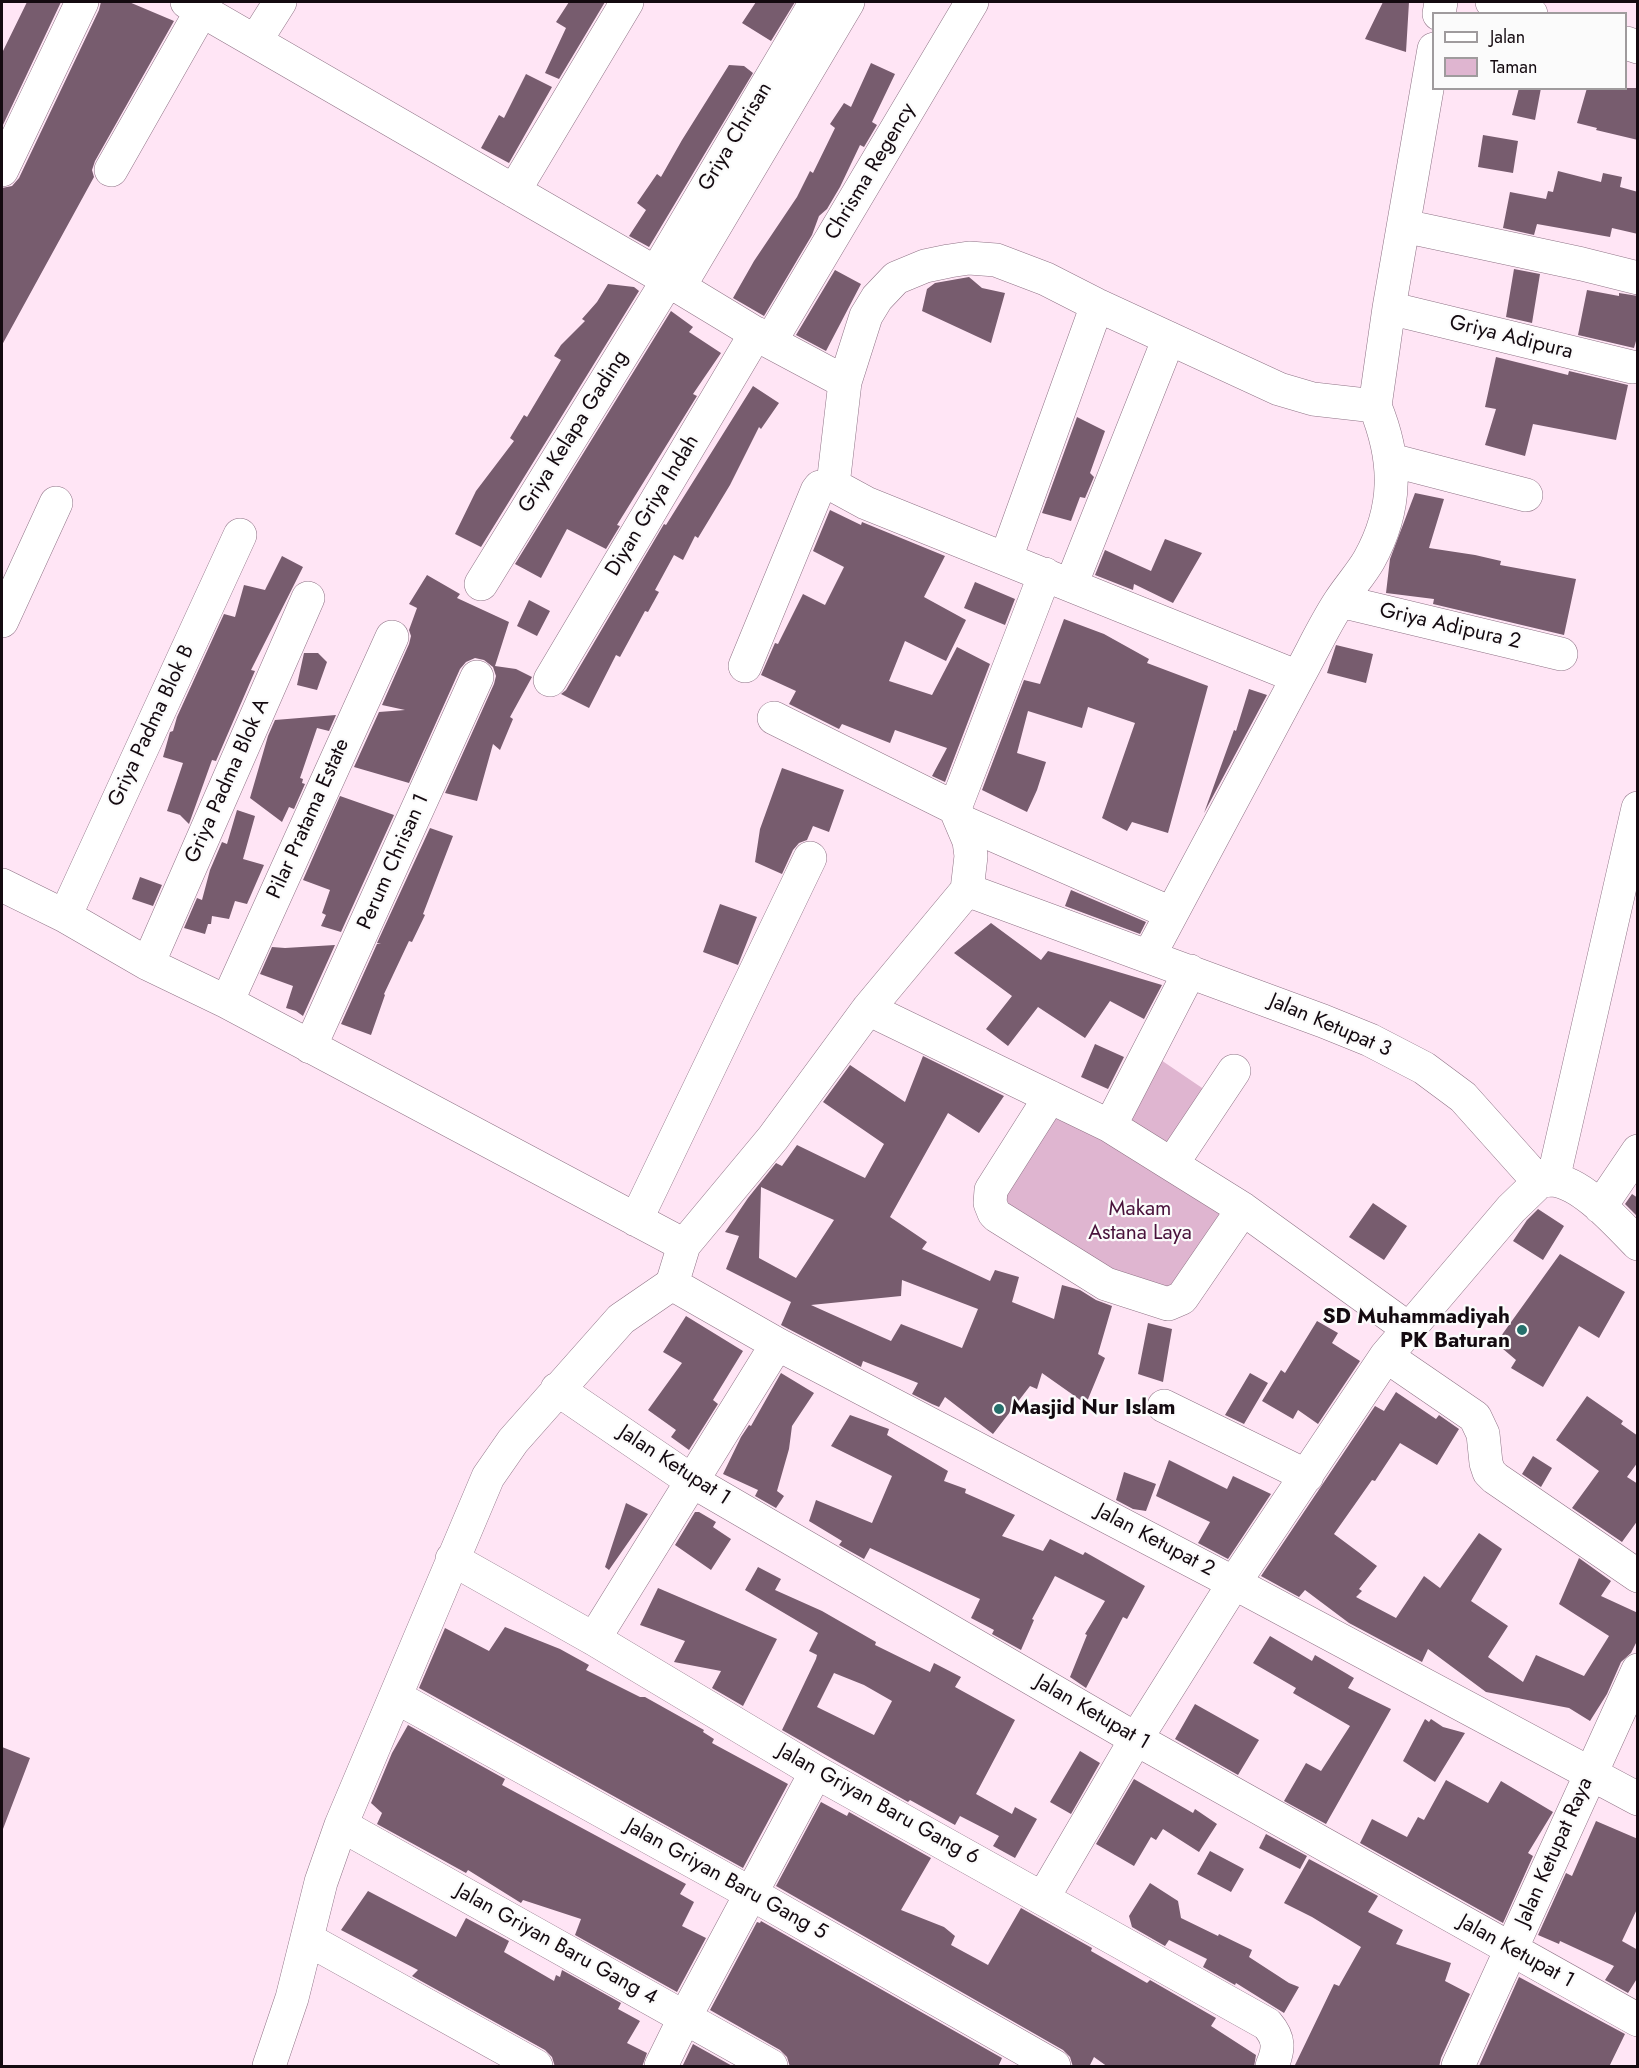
<!DOCTYPE html>
<html>
<head>
<meta charset="utf-8">
<style>
	body { margin:0 }
	#map { position:relative; width:1639px; height:2068px; overflow:hidden; background:#ffe5f5; font-family:Jost,sans-serif }
	canvas { display:block }
	.frame { position:absolute; inset:0; border:3px solid #140a10; pointer-events:none }
	.legend { position:absolute; left:1432px; top:12px; width:195px; height:78px; box-sizing:border-box; background:#fbfbfb; border:2px solid #9f9b9d; margin:0; padding:8px 10px; list-style:none; font-size:18px; color:#140a10 }
	.legend li { display:flex; align-items:center; gap:12px; height:30px }
	.legend b { width:30px; border:2px solid #9f9b9d }
</style>
</head>
<body>
<div id="map">
<canvas width="1639" height="2068"></canvas>
<div class="frame"></div>
<ul class="legend">
<li><b style="height:8px;background:#fff"></b>Jalan</li>
<li><b style="height:16px;background:#dfb5d0"></b>Taman</li>
</ul>
</div>
<script>
const g = document.querySelector('canvas').getContext('2d');
g.lineJoin = 'round';
function fill(path, color) { g.fillStyle = color; g.fill(path, 'evenodd'); }
function stroke(path, color, width, dash) { g.strokeStyle = color; g.lineWidth = width; g.lineCap = dash ? 'butt' : 'round'; g.setLineDash(dash || []); g.stroke(path); }
function label(font, color, halo, rows, align = 'center') {
  g.font = font + ' Jost,sans-serif'; g.lineWidth = 4.5; g.setLineDash([]); g.textBaseline = 'middle'; g.strokeStyle = halo; g.fillStyle = color; for (const [text, x, y, turn = 0] of rows) {
    g.save(); g.translate(x, y); g.rotate((+turn || 0) * Math.PI / 180); g.textAlign = isNaN(turn) ? turn : align; if (halo) g.strokeText(text, 0, 0); g.fillText(text, 0, 0); g.restore();
  }
}
fill(new Path2D(`
	M1158,1058L1211,1094L1165,1146L1128,1119Z
	M1052,1111L1228,1204L1179,1292L1113,1278L998,1202Z`), '#dfb5d0');
fill(new Path2D(`
	M27,2H61L2,127V53Z
	M101,2H129L174,21L95,161L92,170L94,177L2,345V188L12,186L19,178L99,10Z
	M569,2H605L559,79L545,73L566,28L556,22Z
	M756,2H795L771,41L742,23Z
	M1383,2H1409L1406,52L1365,39Z
	M871,63L895,74L872,122L877,125L864,147L860,145L840,187L827,209L819,216L812,235L764,316L733,298L754,261L797,197L810,171L813,173L835,128L830,124L844,103L851,107Z
	M729,65L744,66L753,73L649,247L629,236L646,210L637,203L657,174L661,177L682,140Z
	M526,74L552,87L509,163L481,148L499,115L504,118Z
	M1519,88H1541L1535,120L1512,115Z
	M1587,88H1638V140L1596,130L1597,128L1577,123Z
	M1483,135L1518,141L1513,173L1478,167Z
	M1558,171L1601,182L1603,173L1622,177L1620,187L1638,192V234L1612,228L1610,237L1537,224L1534,235L1503,228L1510,192L1546,199L1548,191L1553,192Z
	M1514,269L1540,274L1532,323L1506,317Z
	M835,270L861,284L826,351L796,335Z
	M969,277L982,288L1005,293L991,343L922,311L927,289L935,283Z
	M608,284L634,287L639,291L481,547L455,534L476,491L514,441L510,438L524,415L527,417L561,360L554,356L561,345L585,321L582,319L597,302Z
	M1587,290L1619,296V293L1638,296V334L1634,348L1578,335Z
	M671,311L693,327L689,332L721,353L693,394L697,396L617,525L620,526L606,549L567,529L541,578L515,564Z
	M1496,357L1568,375L1569,371L1628,385L1616,440L1533,424L1525,456L1485,445L1496,409L1485,407Z
	M753,386L779,403L761,429L759,427L730,485L698,538L695,536L683,560L674,555L655,590L659,592L648,612L645,611L620,657L616,655L589,708L561,694L566,690L664,524L666,525Z
	M1077,417L1105,431L1090,473L1094,477L1085,498L1080,497L1071,521L1042,513Z
	M1415,493L1444,499L1429,548L1475,555L1501,561L1500,565L1576,579L1564,635L1433,604L1434,599L1386,593L1390,559Z
	M830,510L861,525L862,522L945,556L924,597L966,620L946,661L905,641L889,681L932,695L957,647L990,664L945,782L932,776L947,748L895,730L890,743L842,724L839,729L789,704L796,691L761,675L775,643L778,644L803,594L825,605L844,567L813,551Z
	M1165,539L1202,553L1173,603L1134,584L1133,590L1095,575L1105,550L1151,571Z
	M282,556L303,567L251,670L255,671L216,761L212,760L189,824L180,815L167,811L183,763L163,757L170,732L173,731L177,717L224,614L235,617L244,585L265,590Z
	M427,575L460,594L457,598L509,622L495,666L516,669L532,677L510,717L513,719L500,750L493,744L477,801L445,793L494,684L496,676L493,667L484,660L475,658L466,662L460,669L409,783L354,767L379,712L405,710L382,705L409,644L411,636L409,630L417,608L409,604Z
	M975,582L1015,599L1005,625L964,608Z
	M529,600L550,611L537,636L517,626Z
	M1064,619L1104,634L1149,659L1147,663L1208,686L1168,833L1132,822L1127,831L1102,818L1135,723L1088,707L1082,728L1028,711L1017,753L1046,762L1037,790L1027,812L982,790L1024,680L1040,684Z
	M1336,645L1373,654L1366,683L1327,673Z
	M304,653H318L327,662L317,690L297,685Z
	M1249,689L1267,695L1204,813L1234,730L1236,731Z
	M336,715L329,731L317,728L300,778L303,779L302,783L305,784L294,809L289,807L282,822L250,798L268,736L275,720Z
	M782,768L844,790L829,832L813,826L807,840L799,843L793,850L782,874L755,862L760,829Z
	M340,796L394,815L341,932L321,926L326,915L322,913L330,890L303,880Z
	M237,810L255,816L243,859L264,865L247,904L235,901L229,919L212,916L211,924H208L205,934L184,928L197,898L202,900L210,870L222,842L227,844Z
	M430,828L453,836L423,914L425,915L412,942L409,941L384,994L385,995L371,1035L341,1024L377,944H381L377,943Z
	M140,877L162,885L153,906L132,899Z
	M1071,890L1146,922L1140,934L1065,906Z
	M720,904L757,917L738,965L703,952Z
	M991,923L1041,960L1048,951L1162,985L1144,1019L1110,1001L1085,1038L1038,1007L1008,1046L986,1029L1012,996L954,953Z
	M335,945L303,1016L296,1011L286,1008L293,986L260,974L272,947L285,948Z
	M1095,1044L1124,1057L1108,1089L1081,1077Z
	M923,1056L1004,1096L979,1133L948,1113L890,1217L927,1242L922,1249L990,1281L995,1270L1019,1277L1012,1302L1054,1319L1062,1285L1080,1290L1096,1300L1112,1306L1098,1354L1105,1358L1086,1404L1042,1373L1037,1389L1030,1386L993,1434L945,1397L939,1407L932,1404L912,1394L918,1383L863,1361L861,1367L781,1325L791,1302L726,1269L739,1236L725,1232L748,1198L776,1163L782,1166L797,1145L865,1178L884,1144L823,1102L850,1065L905,1102ZM761,1187L834,1220L796,1278L759,1258ZM902,1280L978,1309L962,1348L901,1324L891,1341L811,1305L901,1296Z
	M1632,1194L1638,1198V1217L1625,1204Z
	M1373,1203L1407,1226L1384,1260L1349,1237Z
	M1538,1209L1564,1226L1543,1260L1513,1241L1527,1220Z
	M1560,1254L1625,1292L1599,1338L1579,1326L1543,1387L1511,1368L1516,1360L1496,1343Z
	M686,1316L743,1351L713,1400L718,1404L689,1450L671,1437L676,1430L648,1410L682,1363L663,1352Z
	M1317,1321L1338,1333L1332,1343L1360,1361L1318,1424L1298,1410L1293,1419L1262,1401L1281,1370L1285,1373Z
	M1148,1323L1172,1329L1163,1382L1138,1374Z
	M781,1373L814,1393L792,1426L789,1449L777,1491L784,1496L776,1508L755,1496L758,1490L723,1474L741,1437L749,1425L751,1426Z
	M1250,1373L1268,1383L1244,1424L1225,1415Z
	M1396,1392L1436,1419L1439,1415L1459,1429L1437,1465L1400,1443L1375,1481L1372,1480L1334,1534L1377,1566L1359,1589L1362,1591L1356,1597L1396,1618L1424,1576L1440,1588L1479,1533L1502,1549L1471,1601L1508,1626L1488,1657L1523,1682L1536,1655L1584,1676L1609,1636L1559,1604L1579,1558L1611,1581L1601,1596L1638,1613V1639L1631,1653L1621,1662L1607,1694L1590,1721L1569,1708L1486,1692L1428,1649L1422,1662L1349,1623L1305,1590L1299,1597L1261,1576L1375,1406L1384,1411Z
	M1587,1396L1623,1421L1621,1424L1638,1436V1462L1627,1477L1638,1484V1520L1622,1542L1572,1508L1599,1471L1556,1440Z
	M850,1415L889,1429L887,1435L948,1471L944,1481L966,1489L965,1493L1015,1515L1002,1536L1043,1551L1050,1539L1083,1555L1085,1552L1145,1586L1127,1619L1123,1617L1086,1688L1070,1677L1087,1635L1085,1634L1105,1601L1055,1576L1032,1619L1034,1620L1021,1650L992,1634L994,1630L971,1618L980,1599L870,1548L864,1559L839,1545L842,1541L809,1521L816,1500L872,1523L892,1476L831,1446Z
	M1533,1456L1552,1468L1541,1487L1522,1474Z
	M1169,1460L1227,1489L1233,1476L1271,1494L1228,1559L1198,1543L1210,1522L1156,1496Z
	M1124,1472L1156,1484L1146,1511L1133,1509L1116,1500Z
	M626,1503L648,1514L609,1570L605,1567Z
	M695,1512H699L716,1522L713,1527L731,1539L711,1570L675,1545Z
	M758,1567L781,1579L775,1590L822,1611L876,1642L875,1645L930,1672L934,1663L961,1677L955,1687L1015,1720L976,1794L1012,1814L1015,1807L1037,1819L1015,1858L993,1846L999,1836L960,1816L955,1825L910,1800L908,1802L782,1730L816,1659L817,1655L809,1651L818,1633L745,1590ZM834,1673L864,1685L892,1701L874,1735L817,1707Z
	M658,1588L777,1639L743,1706L712,1688L721,1671L674,1662L685,1641L640,1625Z
	M505,1627L560,1649L589,1665L586,1670L640,1697H645L704,1730L703,1732L714,1739L712,1743L788,1784L743,1868L419,1688L445,1628L489,1651Z
	M1270,1636L1312,1661L1315,1655L1354,1678L1348,1688L1391,1709L1326,1824L1284,1801L1306,1763L1321,1771L1350,1726L1293,1693L1296,1688L1253,1663Z
	M1195,1704L1259,1740L1238,1775L1175,1739Z
	M1425,1719L1429,1722L1431,1719L1443,1727L1465,1733L1435,1782L1403,1761Z
	M408,1725L505,1779L502,1785L686,1884L680,1894L694,1902L682,1926L706,1938L677,1992L575,1935L581,1919L523,1900L521,1903L468,1870L466,1873L377,1824L382,1813L371,1803L392,1753Z
	M2,1747L30,1758L3,1829H2Z
	M1080,1751L1100,1763L1071,1814L1050,1802Z
	M1134,1779L1193,1813L1195,1809L1217,1824L1199,1852L1163,1829L1156,1840L1151,1837L1134,1866L1096,1844Z
	M1446,1780L1488,1803L1501,1781L1553,1812L1528,1853L1533,1856L1503,1923L1360,1843L1372,1819L1407,1837L1418,1817L1424,1820Z
	M821,1802L847,1816L849,1812L931,1858L901,1910L944,1927L955,1936L951,1945L988,1965L1021,1908L1092,1948L1091,1951L1147,1983L1150,1980L1216,2018L1211,2026L1256,2055L1254,2067H1108L1094,2057L1089,2067H1073L1070,2057L1063,2050L776,1886Z
	M1596,1821L1638,1839V1907L1622,1941L1638,1950V1977L1628,1993L1605,1980L1614,1966L1560,1941L1559,1944L1538,1935L1566,1873L1572,1876Z
	M1266,1834L1307,1856L1300,1869L1259,1848Z
	M1210,1851L1244,1869L1231,1892L1197,1874Z
	M1309,1859L1378,1896L1368,1912L1403,1930L1396,1944L1451,1963L1445,1981L1470,1994L1441,2058L1439,2067H1294L1334,1984L1339,1986L1361,1947L1312,1917L1284,1903Z
	M1150,1883L1178,1901L1181,1918L1218,1936L1219,1934L1252,1950L1249,1957L1289,1983L1299,1987L1284,2013L1236,1983L1235,1985L1203,1967L1207,1959L1169,1940L1165,1946L1132,1927L1129,1916Z
	M368,1891L456,1937L466,1918L509,1941L504,1952L554,1981L556,1975L560,1977L562,1970L621,2003L618,2009L640,2021L627,2043L647,2053L642,2067H555L552,2057L545,2050L412,1976L418,1970L341,1930Z
	M761,1921L1002,2058L998,2067H790L787,2057L780,2050L710,2010L757,1922L760,1923Z
	M1519,1977L1625,2034L1609,2067L1479,2066Z
	M693,2044L734,2067H682Z`), '#775c6e');
const minor = new Path2D(`
	M187,2L656,273L770,342L845,382
	M1492,2L1531,14
	M1439,14L1441,2
	M256,40L280,2
	M1626,43L1638,47
	M2,170L82,2
	M111,170L202,10
	M514,191L627,2
	M1404,226L1582,264L1638,278
	M656,273L816,2
	M679,287L848,2
	M1389,308L1632,367
	M770,342L972,2
	M1391,460L1526,495
	M1006,558L1097,305
	M481,584L668,280
	M1071,585L1169,338
	M1340,601L1561,654
	M2,621L56,503
	M745,666L817,491L820,487L833,485
	M1298,677C1312,652 1324,625 1340,601C1349,587 1361,574 1369,560C1398,508 1397,460 1375,406
	M550,680L756,333
	M955,808L1045,574
	M961,821L1171,913
	M2,885L65,916L148,964L227,1002L684,1245
	M967,890L1323,1021L1370,1040L1424,1068L1463,1097L1539,1182C1543,1181 1549,1180 1553,1180C1583,1183 1618,1224 1638,1244
	M65,916L240,535
	M1149,956L1298,677L866,503L833,485L845,382L866,316L877,298L896,278L925,266L949,261L969,258L996,260L1046,279L1097,305L1279,389L1313,399L1375,406L1389,308L1434,49
	M148,964L308,598
	M227,1002L392,637
	M868,1009L1110,1126L1243,1209L1409,1329
	M310,1047L477,677
	M1050,1097L991,1190L990,1203L994,1213L997,1216L1106,1284L1168,1304L1182,1298L1243,1209
	M1110,1126L1190,971
	M1172,1164L1234,1071
	M1553,1180L1638,808
	M1600,1207L1638,1151
	M636,1220L810,858
	M672,1284L777,1344L1234,1583L1638,1799
	M1386,1356L1475,1417L1483,1434L1486,1463L1489,1472L1495,1478L1638,1576
	M557,1389L692,1481L1136,1739L1638,2020
	M1164,1406L1307,1476
	M452,1559L594,1639L816,1772L1267,2024C1280,2039 1279,2049 1272,2066
	M594,1639L777,1344
	M396,1697L750,1893L1054,2066
	M341,1825L771,2066
	M1043,1898L1136,1739L1234,1583L1386,1356L1511,1209L1539,1182
	M307,1939L536,2066
	M269,2066L292,1998L321,1882L341,1825L488,1477L513,1441L621,1319L672,1284L684,1245L773,1138L868,1009L967,890L971,856L969,841L955,808L774,718
	M661,2066L685,2017L816,1772
	M1458,2066L1638,1670`);
stroke(minor, '#8f7386', 34);
stroke(minor, '#fff', 33);
for (const [x, y, r, color] of [
	[1522,1330,6,"#256f6b"],
	[999,1409,6,"#256f6b"]
]) { const dot = new Path2D(); dot.arc(x, y, r, 0, 2 * Math.PI); g.fillStyle = color; g.fill(dot); stroke(dot, '#fbfbfb', 2); }
label('21px', '#140a10', '#fbfbfb', [
	["Griya Chrisan",736,137,-59],
	["Chrisma Regency",871,172,-59],
	["Griya Adipura",1511,338,14],
	["Griya Kelapa Gading",574,432,-58],
	["Diyan Griya Indah",653,506,-59],
	["Griya Adipura 2",1450,627,13],
	["Griya Padma Blok B",152,726,-65],
	["Griya Padma Blok A",228,781,-66],
	["Pilar Pratama Estate",309,819,-66],
	["Perum Chrisan 1",394,862,-66],
	["Jalan Ketupat 3",1330,1026,23],
	["Jalan Ketupat 1",674,1466,33],
	["Jalan Ketupat 2",1155,1541,28],
	["Jalan Ketupat 1",1092,1713,30],
	["Jalan Griyan Baru Gang 6",878,1805,29],
	["Jalan Ketupat Raya",1555,1852,-66],
	["Jalan Griyan Baru Gang 5",726,1880,29],
	["Jalan Griyan Baru Gang 4",556,1945,29],
	["Jalan Ketupat 1",1516,1952,29]
]);
label('21px', '#49123b', '#fbfbfb', [
	["Makam",1140,1210],
	["Astana Laya",1140,1234]
]);
label('bold 21px', '#140a10', '#fbfbfb', [
	["SD Muhammadiyah",1510,1318],
	["PK Baturan",1510,1342],
	["Masjid Nur Islam",1011,1409,"left"]
], 'right');
</script>
</body>
</html>
